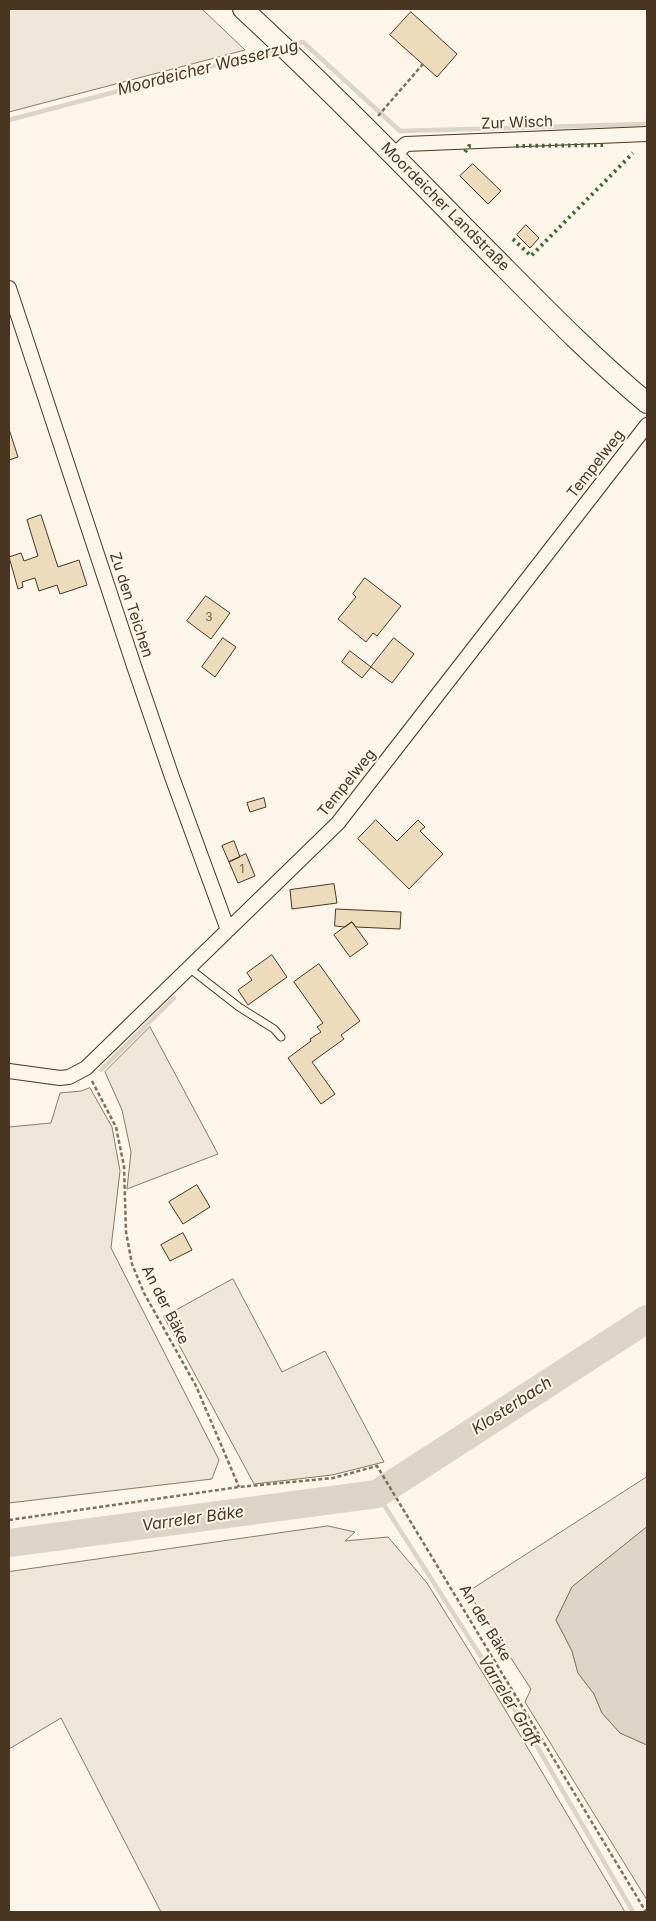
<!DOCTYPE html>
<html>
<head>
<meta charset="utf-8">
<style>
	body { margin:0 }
	#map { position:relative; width:656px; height:1921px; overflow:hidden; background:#fbf6e9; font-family:Inter,sans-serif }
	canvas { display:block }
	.frame { position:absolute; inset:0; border:10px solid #4a3520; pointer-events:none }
</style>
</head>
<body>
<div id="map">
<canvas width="656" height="1921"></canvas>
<div class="frame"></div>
</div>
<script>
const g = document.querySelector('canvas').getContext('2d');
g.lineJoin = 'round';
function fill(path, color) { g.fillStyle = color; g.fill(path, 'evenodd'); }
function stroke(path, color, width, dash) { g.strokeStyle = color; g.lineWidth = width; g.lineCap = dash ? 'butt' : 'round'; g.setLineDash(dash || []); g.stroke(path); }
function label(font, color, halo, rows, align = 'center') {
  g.font = font + ' Inter,sans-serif'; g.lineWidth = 4; g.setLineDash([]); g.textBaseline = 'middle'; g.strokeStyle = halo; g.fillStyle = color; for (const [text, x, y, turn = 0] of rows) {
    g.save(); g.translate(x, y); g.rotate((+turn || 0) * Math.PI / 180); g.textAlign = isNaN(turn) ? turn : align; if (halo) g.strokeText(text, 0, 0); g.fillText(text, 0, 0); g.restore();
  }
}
const green = new Path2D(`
	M9,9H202L245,50L9,112Z
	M150,1027L218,1154L127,1189L131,1152L122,1110L105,1072Z
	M90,1088L112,1127L120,1171L111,1248L219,1460L212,1479L9,1503V1127L51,1123L60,1093L81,1091Z
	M233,1279L282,1372L325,1351L384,1462L332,1475L254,1484L164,1317Z
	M647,1477V1527L572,1587L556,1620L572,1651L578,1673L594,1694L602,1713L620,1733L647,1745V1900L525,1702L531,1689L468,1592Z
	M328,1526L355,1532L345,1541L388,1537L427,1583L494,1691L625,1912H161L61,1718L9,1749V1572Z`);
fill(green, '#ede6d9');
stroke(green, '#887966', 1);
const water = new Path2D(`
	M647,1527V1745L620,1733L602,1713L594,1694L578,1673L572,1651L556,1620L572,1587Z`);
fill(water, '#dcd4c6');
stroke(water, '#887966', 1);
stroke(new Path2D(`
	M289,45L303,42L400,131L647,124
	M9,120L277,49
	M101,1070L174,998
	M377,1494L524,1724L633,1912`), '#dcd4c6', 4.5);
stroke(new Path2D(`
	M9,1543L377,1494L647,1319`), '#dcd4c6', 28);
const building = new Path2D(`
	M411,12L457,54L437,77L390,35Z
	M473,164L501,191L488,204L460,176Z
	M526,225L539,238L530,248L517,235Z
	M9,429L18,457L9,460Z
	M41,515L58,567L79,560L87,585L60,594L57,585L39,591L35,578L22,582L23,587L18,589L9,557L21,553L24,561L38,556L27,520Z
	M365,578L401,606L377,636L373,633L366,642L338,619L356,597L353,594Z
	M206,596L230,613L211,639L187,621Z
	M223,638L236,647L215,677L202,667Z
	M394,638L414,654L392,683L371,667Z
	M350,651L371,667L362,678L342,662Z
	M264,798L266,807L250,812L247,803Z
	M376,820L397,841L418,820L425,827L420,831L443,854L409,889L358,839Z
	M234,841L240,857L229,862L222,846Z
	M246,854L255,876L238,883L229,862Z
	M334,884L337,903L292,909L290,890Z
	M336,909L401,912L400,929L356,927L352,922L345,927L335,926Z
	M352,922L368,944L350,957L334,935Z
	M272,955L287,977L248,1005L238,990L252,980L247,973Z
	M319,964L360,1021L341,1035L344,1039L312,1062L335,1094L321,1104L288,1058L311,1041L310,1039L321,1032L317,1027L323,1023L294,982Z
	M197,1185L210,1207L183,1224L169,1202Z
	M183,1233L192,1250L170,1261L161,1245Z`);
fill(building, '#ecdcbc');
stroke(building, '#4a3520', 1);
const lane = new Path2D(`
	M189,968L239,1007L274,1029L281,1037`);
const street = new Path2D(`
	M394,155L406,144L647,134
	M9,288L134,666L172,777L228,930
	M9,1071L60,1078L69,1077L86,1068L338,823L647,425`);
const secondary = new Path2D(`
	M243,9C323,83 399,161 475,238C531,294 586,352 647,403`);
stroke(lane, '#4a3520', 9);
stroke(street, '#4a3520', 16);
stroke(secondary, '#4a3520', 22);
stroke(new Path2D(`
	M378,116L423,64
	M92,1081L116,1127L124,1166L126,1232L132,1264L144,1293L196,1386L239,1487
	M9,1520L239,1487L333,1478L377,1466L646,1912`), '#7f6f5c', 2.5, [4, 2.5]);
stroke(lane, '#fbf6e9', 7);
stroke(street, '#fbf6e9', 14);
stroke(secondary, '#fbf6e9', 20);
stroke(new Path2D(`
	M516,146L604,145
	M465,152L469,146H472
	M513,239L531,256L633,153`), '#436837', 4, [2.5, 4]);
label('12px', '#725f47', null, [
	["3",209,617],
	["1",242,869]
]);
label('15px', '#4a3520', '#fbf6e9', [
	["Zur Wisch",517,123,-2],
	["Moordeicher Landstraße",445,207,45],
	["Tempelweg",596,464,-52],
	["Zu den Teichen",131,605,72],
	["Tempelweg",347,783,-51],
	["An der Bäke",165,1305,63],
	["An der Bäke",485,1623,59]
]);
label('italic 16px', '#4a3520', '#fbf6e9', [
	["Moordeicher Wasserzug",208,68,-14],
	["Klosterbach",512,1406,-33],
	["Varreler Bäke",193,1519,-8],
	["Varreler Graft",509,1701,58]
]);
</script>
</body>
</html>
